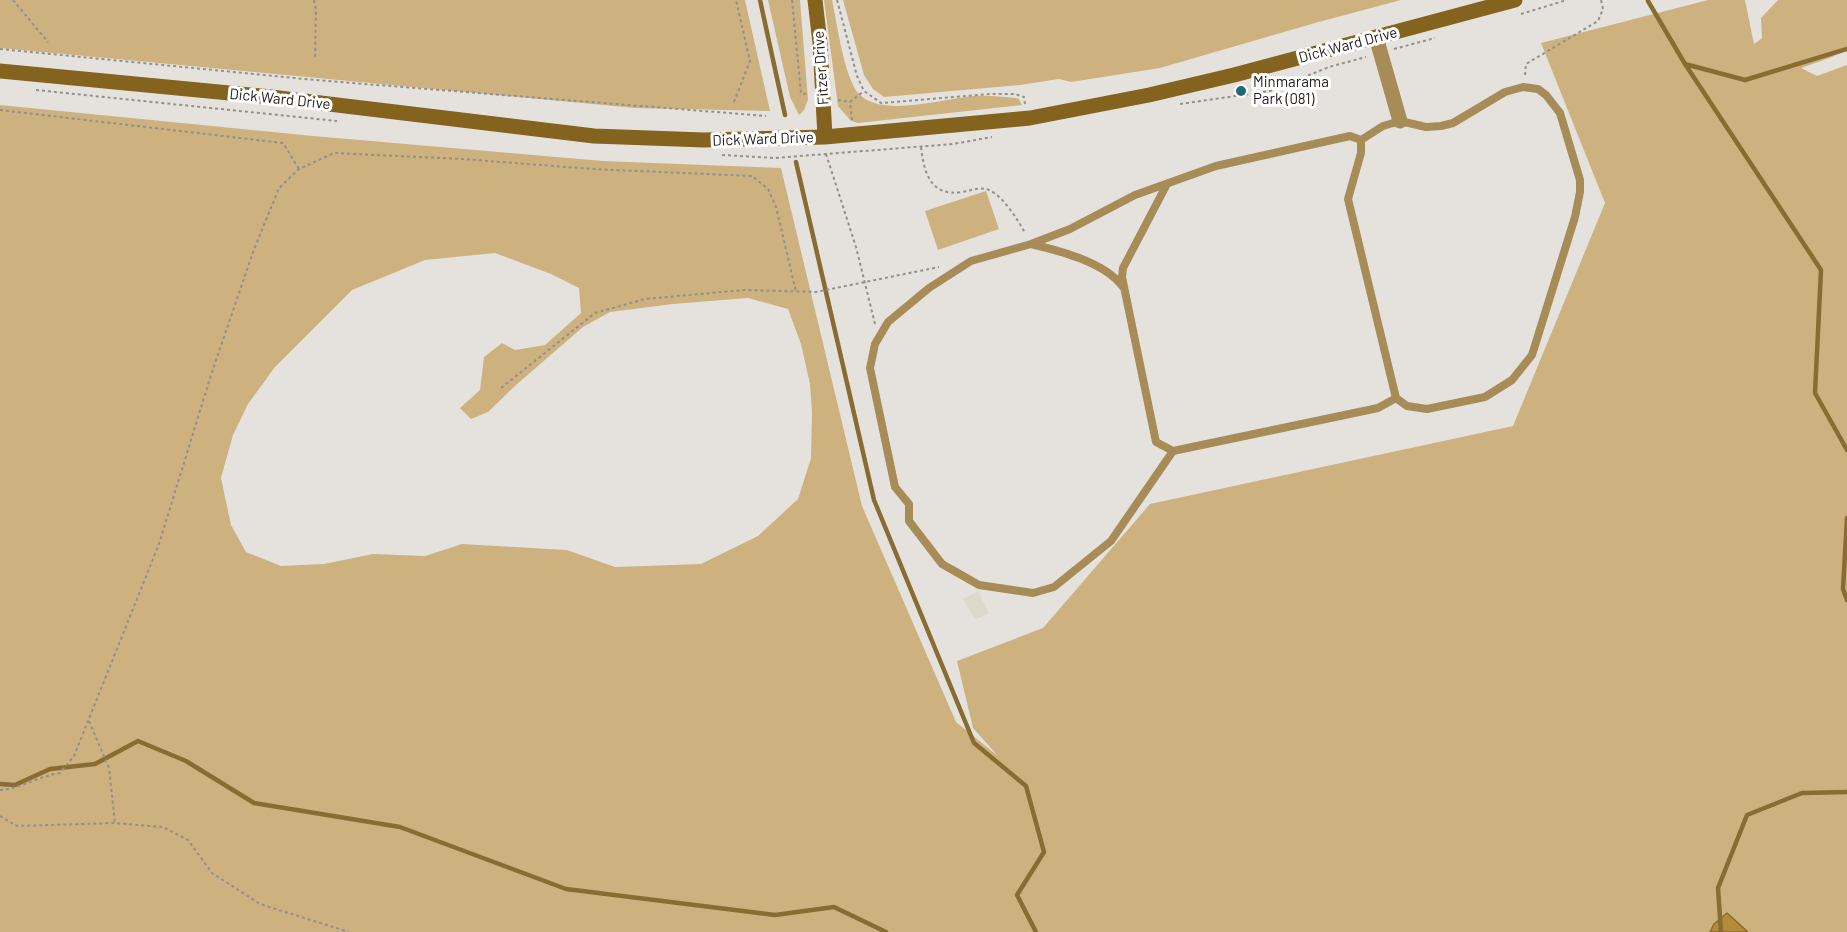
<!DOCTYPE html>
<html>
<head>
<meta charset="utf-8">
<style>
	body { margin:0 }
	canvas { display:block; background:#e5e2dd }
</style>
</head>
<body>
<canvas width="1847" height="932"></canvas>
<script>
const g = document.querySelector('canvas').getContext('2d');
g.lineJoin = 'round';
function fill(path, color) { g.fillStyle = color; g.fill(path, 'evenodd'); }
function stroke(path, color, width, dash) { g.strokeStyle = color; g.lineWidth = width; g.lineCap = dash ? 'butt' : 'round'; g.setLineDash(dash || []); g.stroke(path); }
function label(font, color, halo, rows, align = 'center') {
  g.font = font + ' Barlow,sans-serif'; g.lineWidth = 6; g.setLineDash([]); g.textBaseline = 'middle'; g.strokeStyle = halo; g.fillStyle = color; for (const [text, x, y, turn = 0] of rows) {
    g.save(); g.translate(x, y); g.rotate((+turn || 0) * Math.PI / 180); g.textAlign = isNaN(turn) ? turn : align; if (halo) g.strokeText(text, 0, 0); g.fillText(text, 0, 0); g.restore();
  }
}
fill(new Path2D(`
	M978,591L989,613L975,620L963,599Z`), '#ded7cc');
fill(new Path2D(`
	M0,0H745L770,111L635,108L0,48Z
	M768,0H800L808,100L804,110L799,115L790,97Z
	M824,0H832C837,23 844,76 858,93C881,119 944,98 975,96C988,95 1003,97 1016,98L1019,99L1022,105L858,123L851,121L838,106Z
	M843,0H1401L1315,23L1160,68L1071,82L1059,79L1020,85L884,97L873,89L864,75Z
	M1708,0H1745L1754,44L1762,38L1761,18L1778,0H1847V49L1832,57L1801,68L1817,76L1847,65V932H1748L1727,913L1714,924L1710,932H0V105L313,136L603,161L781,168L862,506L956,722L998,756L973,728L957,661L1043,628L1150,504L1513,426L1605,203L1541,43ZM495,253L551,274L579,288L581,313L545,345L515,350L502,343L484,357L480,390L460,408L471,419L488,412L516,385L583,327L610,312L673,304L748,298L788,309L801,344L810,384L812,412L811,458L798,499L758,536L701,564L615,567L567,550L462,544L425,556L373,554L324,564L281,566L246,552L231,525L221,478L233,435L248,404L275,367L352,290L425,260Z
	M986,191L999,229L938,250L925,211Z`), '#cdb280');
const water = new Path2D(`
	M1727,913L1748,932H1710L1714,924Z`);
fill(water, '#b48b37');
stroke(water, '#896c31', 1.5);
stroke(new Path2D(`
	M760,0L785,115
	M1648,1L1685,64L1745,80L1847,49
	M1685,64L1821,270L1815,393L1847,450
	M796,162L874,500L974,743L1026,786L1044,852L1017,895L1036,932
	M1847,518L1843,589L1847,600
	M0,784L15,785L50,769L95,764L138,741L186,761L254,803L400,827L566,889L775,915L834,907L886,932
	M1721,932L1718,888L1747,815L1802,793L1847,792`), '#896c31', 4.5);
stroke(new Path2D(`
	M13,0L48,42
	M314,0L316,10L315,59
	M792,0L801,93L807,94
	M837,0L857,76L864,91L881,103L991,94H1015L1024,97L1025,105
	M1521,14L1567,0
	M0,49L315,80L766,116
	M1394,49L1435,38
	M1525,75L1526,64L1598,21L1603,9L1601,0
	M36,90L337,121
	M838,100L850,102
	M734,102L750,61L736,0
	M1180,104L1270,91L1329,67L1366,57
	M0,110L283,143L299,169
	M852,120L850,102L864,91
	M921,147C924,172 930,197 962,192C971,191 979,186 989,190C1003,196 1018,220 1025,233
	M826,154L856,247L875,324
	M722,155L775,158L953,144L992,137
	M501,388L595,313L645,299L744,290L816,292L939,267
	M89,721L109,768L115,823
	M0,790C22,788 39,776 60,773L74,756L159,544L211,375L253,252L279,188L299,169L334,153L462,159L593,169L752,176L768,189L776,207L796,292
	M0,816L17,826L115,823L163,827L188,840L212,873L260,904L349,932`), '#92908d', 2, [3, 3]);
stroke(new Path2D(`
	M1167,184L1123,268L1122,277L1156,442L1173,451L1378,408L1396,398
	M1031,244C1060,251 1105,262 1123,287
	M1173,451L1111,541L1054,587L1033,593L979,585L942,564L909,521V504L895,487L870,368L875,344L888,322L929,288L971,261L1031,244L1070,229L1135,195L1216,166L1350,136L1361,140V153L1348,199L1396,398L1407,406L1427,409L1485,397L1512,380L1532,355L1575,217L1580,192V180L1560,113L1546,95L1538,89L1523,87L1505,92L1453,123L1441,126L1426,127L1400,121L1383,126L1361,140`), '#a78c58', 8);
stroke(new Path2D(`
	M1376,37L1400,121`), '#a78c58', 15);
stroke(new Path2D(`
	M815,0L820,43L825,137
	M0,71L271,97L594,136L704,140L825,137L1030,118L1149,95L1234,75L1515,0`), '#83631e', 15);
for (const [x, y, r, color] of [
	[1241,91,6,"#216976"]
]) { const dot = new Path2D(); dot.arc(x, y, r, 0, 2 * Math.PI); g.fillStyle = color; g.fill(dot); stroke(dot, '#fff', 2); }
label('15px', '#242322', '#fff', [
	["Dick Ward Drive",1348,45,-15],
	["Fitzer Drive",821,68,-94],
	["Dick Ward Drive",280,99,6],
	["Dick Ward Drive",763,139,-2]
]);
label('15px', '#242322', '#fff', [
	["Minmarama",1253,82],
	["Park (081)",1253,99]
], 'left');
</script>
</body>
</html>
